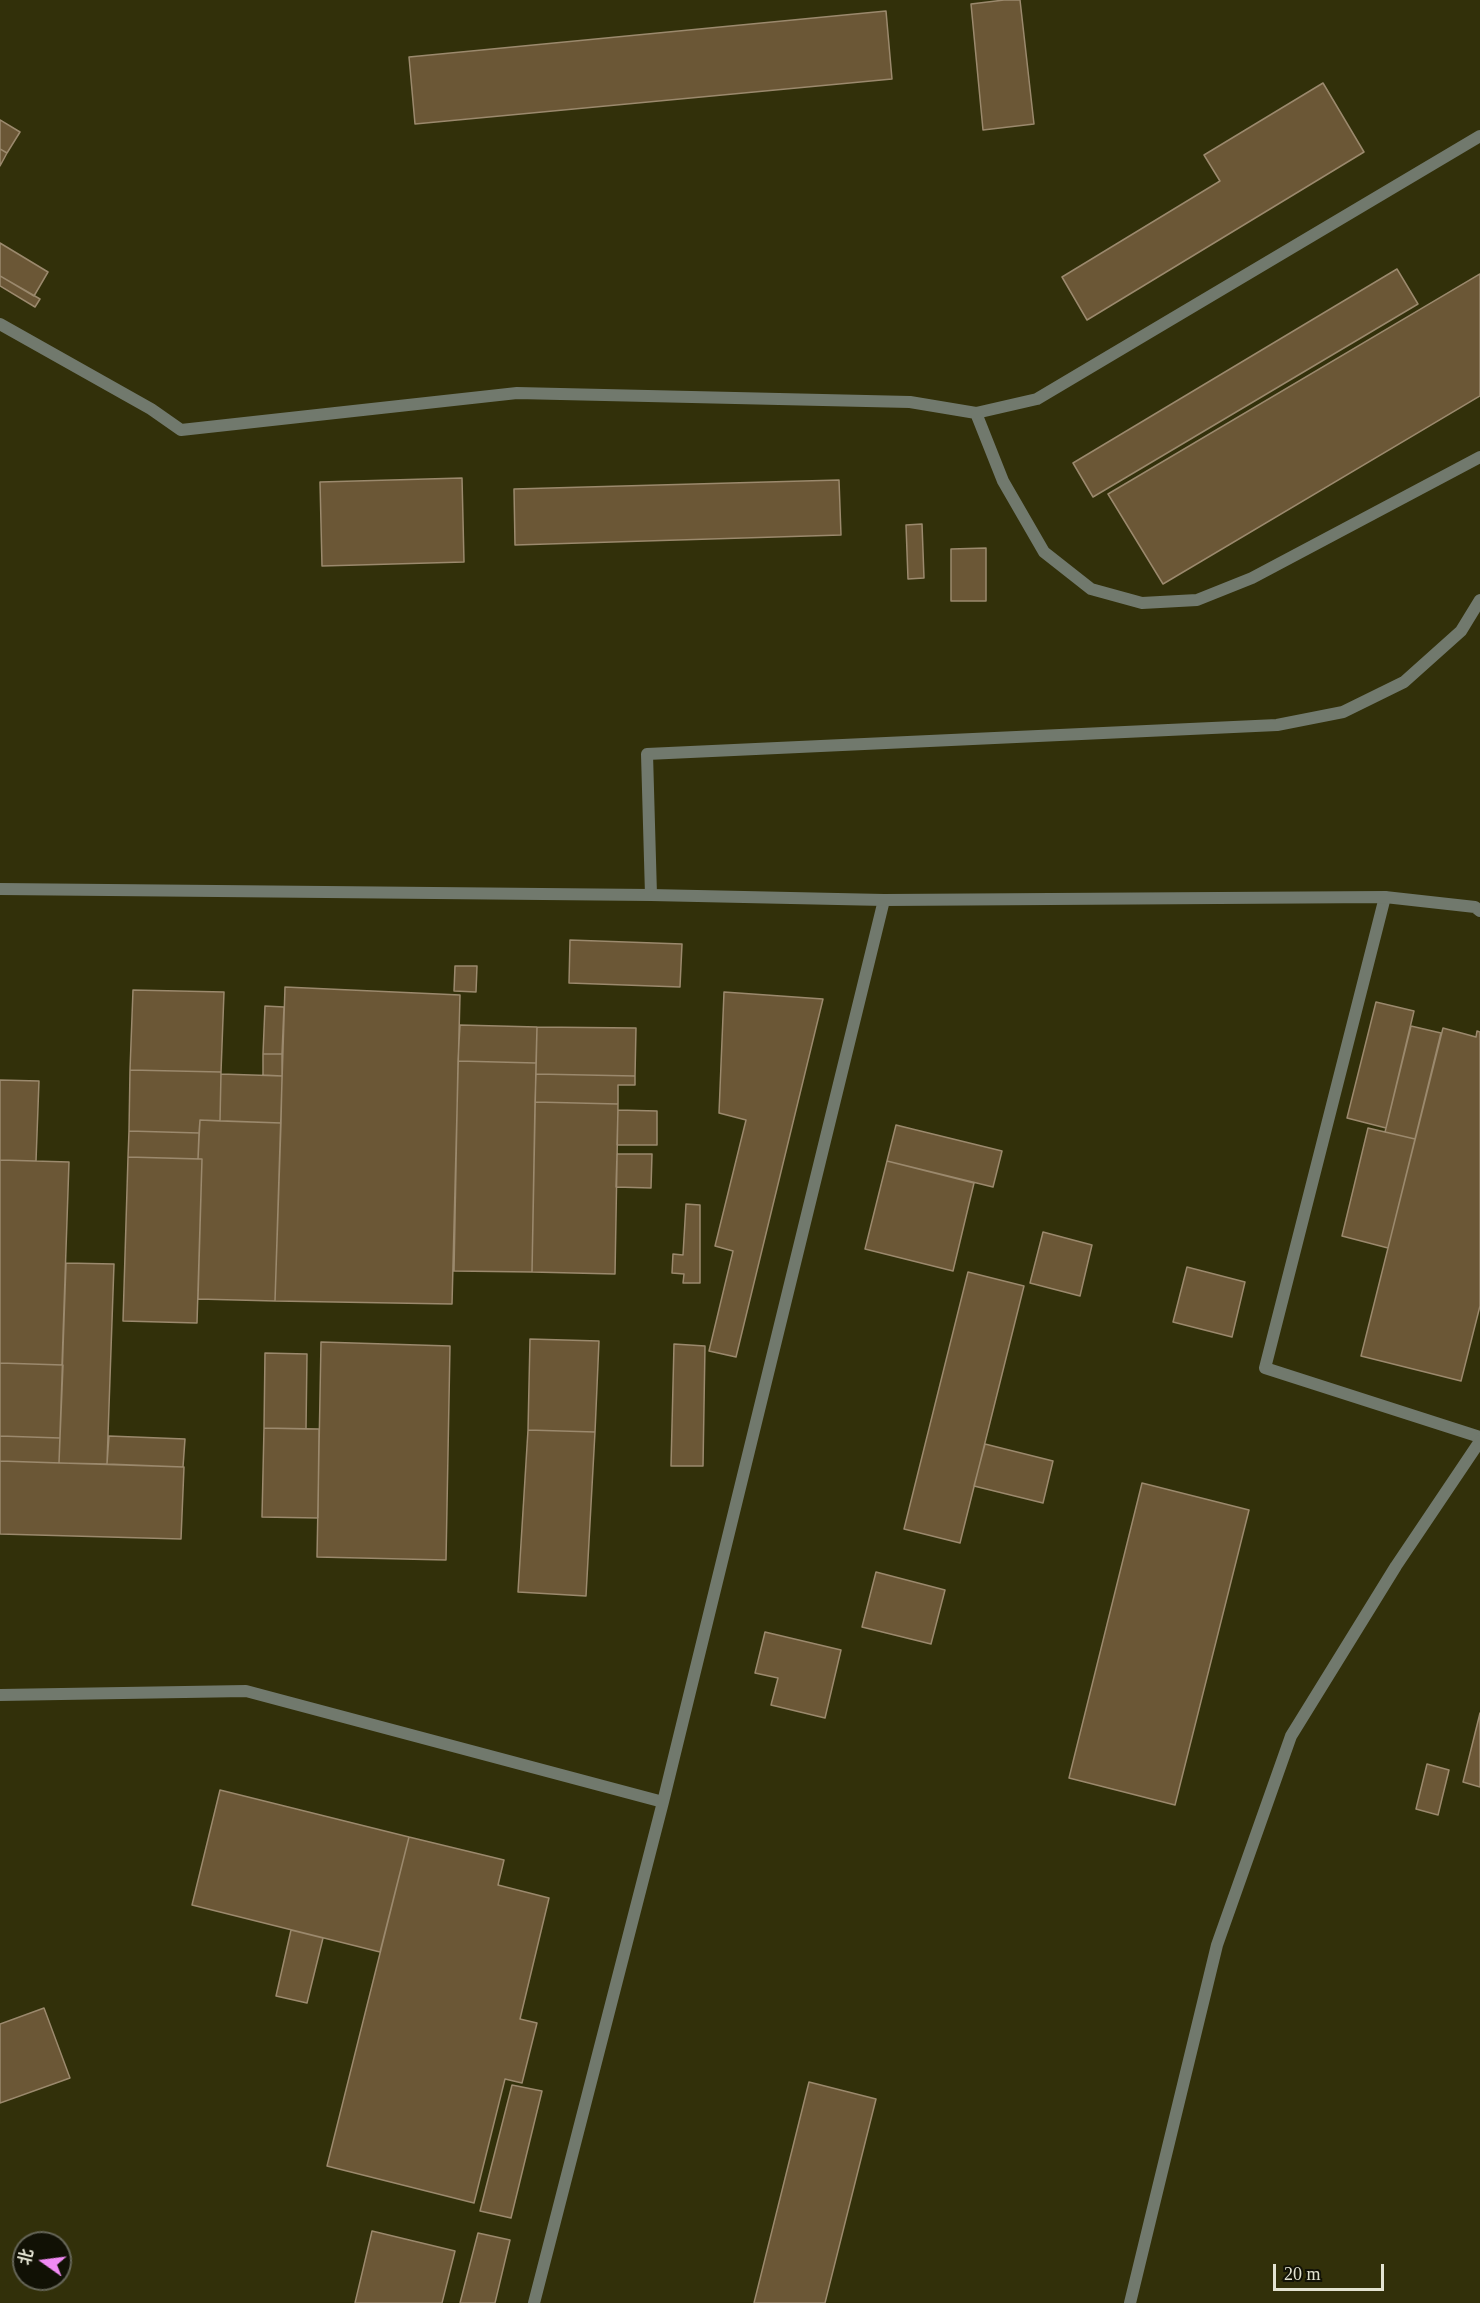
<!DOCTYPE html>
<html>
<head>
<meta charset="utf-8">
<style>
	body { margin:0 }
	#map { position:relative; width:1480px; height:2303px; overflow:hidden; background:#2a290b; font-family:"Times New Roman","Noto Sans SC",serif }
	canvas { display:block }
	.north { position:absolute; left:12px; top:2231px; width:60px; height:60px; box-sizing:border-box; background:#111105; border:2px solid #656557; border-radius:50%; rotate:284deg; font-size:16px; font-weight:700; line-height:24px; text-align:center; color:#e3e3d2 }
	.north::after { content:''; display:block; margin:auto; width:21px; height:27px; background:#f18af4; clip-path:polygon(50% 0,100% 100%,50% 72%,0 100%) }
	.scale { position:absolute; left:1273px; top:2264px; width:111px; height:27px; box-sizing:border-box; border:3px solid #e3e3d2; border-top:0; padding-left:8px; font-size:18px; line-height:21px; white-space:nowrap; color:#e3e3d2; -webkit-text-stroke:4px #111105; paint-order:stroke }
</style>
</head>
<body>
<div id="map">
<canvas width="1480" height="2303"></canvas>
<div class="north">北</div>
<div class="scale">20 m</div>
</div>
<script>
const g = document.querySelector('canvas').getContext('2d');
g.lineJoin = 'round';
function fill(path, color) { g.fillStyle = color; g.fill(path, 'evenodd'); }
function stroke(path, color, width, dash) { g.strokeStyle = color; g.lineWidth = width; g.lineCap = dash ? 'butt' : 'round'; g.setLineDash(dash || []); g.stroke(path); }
fill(new Path2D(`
	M0,0H1480V2303H0ZM24,2243H60V2279H24Z`), '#32300a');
const building = new Path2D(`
	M1004,0H1020L1034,124L983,130L971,4Z
	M886,11L892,79L415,124L409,57Z
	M1323,83L1364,152L1087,320L1062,277L1220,181L1204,155Z
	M0,120L20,132L7,153L0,149Z
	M0,149L7,153L0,166Z
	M0,243L48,272L34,296L0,276Z
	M1397,269L1418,304L1093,497L1073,463Z
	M1480,274V396L1163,584L1108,494Z
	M0,276L40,299L35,307L0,286Z
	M462,478L464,562L322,566L320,482Z
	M839,480L841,535L515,545L514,489Z
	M922,524L924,578L908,579L906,525Z
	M986,548V601H951V549Z
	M570,940L682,944L680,987L569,983Z
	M455,966H477L476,992L454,991Z
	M285,987L460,995L452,1304L275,1301Z
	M133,990L224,992L221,1072L130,1070Z
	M724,992L823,999L736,1357L709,1351L733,1251L715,1246L746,1120L719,1113Z
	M1376,1002L1414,1011L1386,1128L1347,1118Z
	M265,1006L284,1007L282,1054H263Z
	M460,1025L537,1027L536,1063L458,1061Z
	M1411,1026L1441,1033L1415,1139L1385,1132Z
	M537,1027L636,1028L635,1076L536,1074Z
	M1443,1028L1476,1037L1477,1031L1480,1032V1306L1461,1381L1361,1356Z
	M263,1054H282V1076L263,1075Z
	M458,1061L536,1063L532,1272L454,1271Z
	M130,1070L221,1072L220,1121L200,1120L199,1133L129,1131Z
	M221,1074L282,1076L281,1123L220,1121Z
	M536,1074L635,1076V1085H618V1104L535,1102Z
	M0,1080L39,1081L36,1161L0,1160Z
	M535,1102L618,1104L615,1274L532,1272Z
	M618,1110L657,1111V1145H617Z
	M200,1120L281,1123L275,1301L198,1299L202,1159H198Z
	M896,1125L1002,1151L993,1187L887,1161Z
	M1368,1128L1415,1139L1388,1248L1342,1236Z
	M129,1131L199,1133L198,1159L128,1157Z
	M617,1154H652L651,1188L616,1187Z
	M128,1157L202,1159L197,1323L123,1321Z
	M0,1160L69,1162L62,1365L0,1363Z
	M887,1161L974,1183L953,1271L865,1249Z
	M686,1204L700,1205V1283H683L684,1274L672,1273L673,1254L683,1255Z
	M1043,1232L1092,1245L1080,1296L1030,1283Z
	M66,1263L114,1264L107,1464L59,1463Z
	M1187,1267L1245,1282L1232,1337L1173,1322Z
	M968,1272L1024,1286L960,1543L904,1529Z
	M530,1339L599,1341L595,1432L528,1430Z
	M321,1342L450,1346L446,1560L317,1557Z
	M674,1344L705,1346L703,1466H671Z
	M265,1353L307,1354L306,1429L264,1428Z
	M0,1363L63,1365L60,1438L0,1436Z
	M264,1428L319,1429L318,1518L262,1517Z
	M528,1430L595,1432L586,1596L518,1592Z
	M0,1436L60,1438L59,1463L0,1461Z
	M109,1436L185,1439L183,1467L107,1464Z
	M985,1444L1053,1461L1043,1503L974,1486Z
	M0,1461L184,1467L181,1539L0,1534Z
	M1142,1483L1249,1510L1175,1805L1069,1778Z
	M876,1572L945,1590L931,1644L862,1627Z
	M765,1632L841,1650L825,1718L771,1705L778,1678L755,1673Z
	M1480,1713V1787L1463,1782Z
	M1427,1764L1449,1770L1438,1815L1416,1809Z
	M220,1790L409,1837L380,1952L192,1905Z
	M409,1837L504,1860L498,1885L549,1898L520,2019L537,2023L522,2083L505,2079L474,2203L327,2166Z
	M291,1930L323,1938L307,2003L276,1996Z
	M44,2008L70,2078L0,2103V2024Z
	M809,2082L876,2099L825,2303H754Z
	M512,2085L542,2091L511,2218L480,2211Z
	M372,2231L455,2251L442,2303H355Z
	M478,2233L510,2240L495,2303H460Z`);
fill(building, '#6b5736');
stroke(building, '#9b896d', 1.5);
stroke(new Path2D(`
	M0,324L151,409L181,430L517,393L910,402L976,413L1037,399L1480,136
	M976,413L1003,481L1044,552L1091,589L1142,603L1197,600L1252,578L1480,457
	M651,895L647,754L1277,725L1343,712L1404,682L1461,631L1480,600
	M1385,897L1265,1368L1480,1437
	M0,1695L246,1691L663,1802
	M534,2303L663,1802L884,900`), '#71796d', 12);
stroke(new Path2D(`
	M0,889L651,895L884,900L1385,897L1475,907L1480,911
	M1130,2303L1217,1945L1291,1736L1396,1566L1480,1441`), '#71796d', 12);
</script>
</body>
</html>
